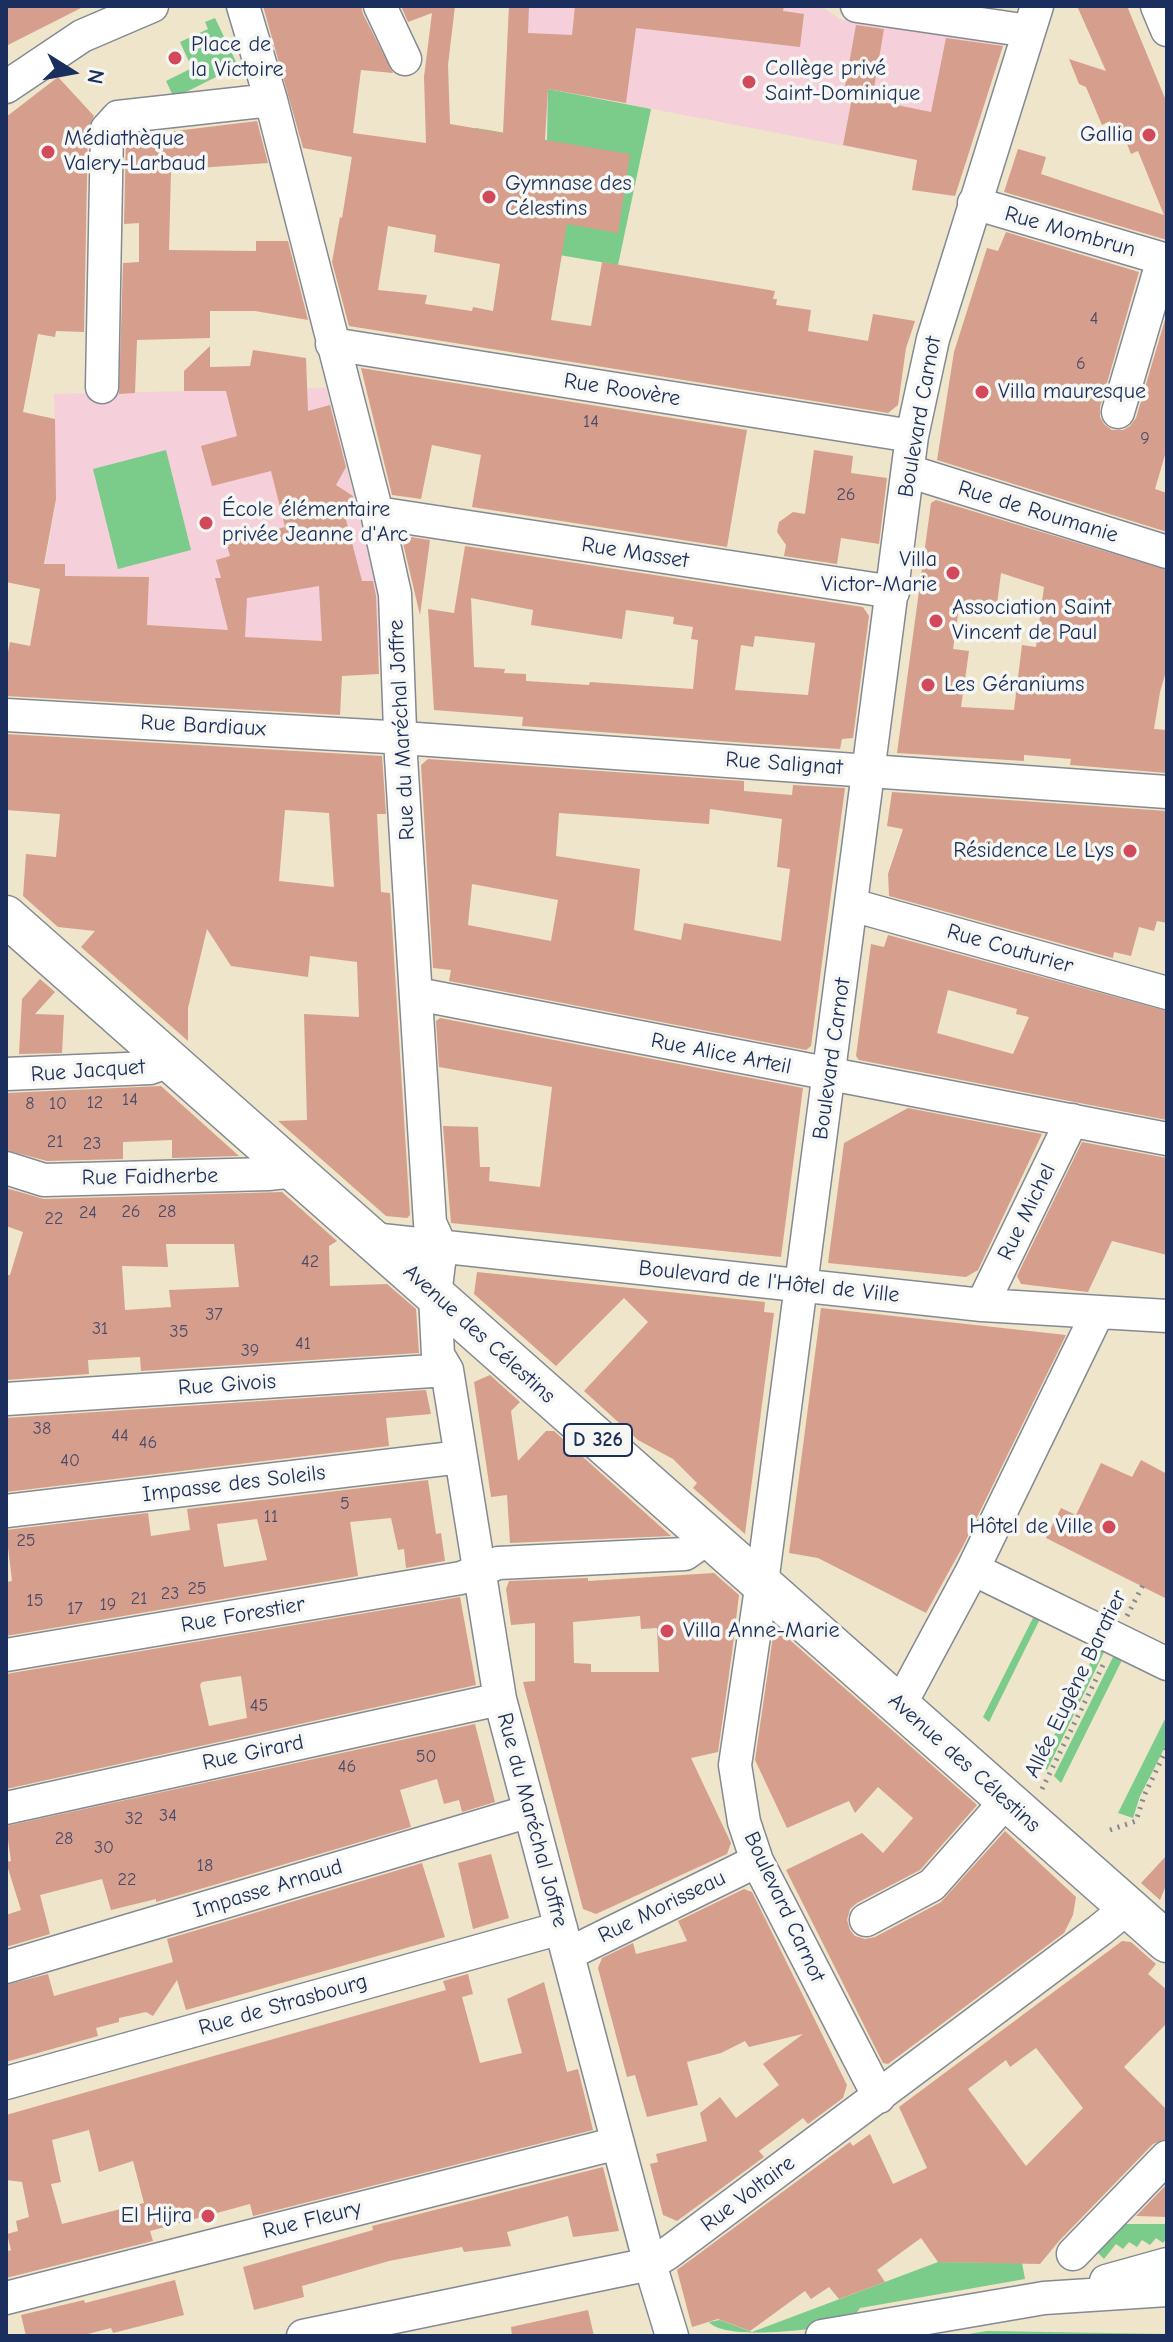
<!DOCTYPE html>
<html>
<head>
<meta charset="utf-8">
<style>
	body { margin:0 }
	#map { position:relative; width:1173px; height:2342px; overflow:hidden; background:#eee5ca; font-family:"Comic Neue",sans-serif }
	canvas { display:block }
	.frame { position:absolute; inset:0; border:8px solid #1b2f5e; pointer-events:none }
	.north { position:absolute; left:32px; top:32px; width:80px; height:80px; -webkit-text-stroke:6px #f6f6f2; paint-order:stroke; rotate:101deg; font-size:22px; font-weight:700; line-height:32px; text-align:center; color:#1b2f5e }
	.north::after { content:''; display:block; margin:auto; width:28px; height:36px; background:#1b2f5e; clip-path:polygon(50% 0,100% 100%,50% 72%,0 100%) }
</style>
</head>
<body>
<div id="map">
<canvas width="1173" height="2342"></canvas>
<div class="frame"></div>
<div class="north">N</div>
</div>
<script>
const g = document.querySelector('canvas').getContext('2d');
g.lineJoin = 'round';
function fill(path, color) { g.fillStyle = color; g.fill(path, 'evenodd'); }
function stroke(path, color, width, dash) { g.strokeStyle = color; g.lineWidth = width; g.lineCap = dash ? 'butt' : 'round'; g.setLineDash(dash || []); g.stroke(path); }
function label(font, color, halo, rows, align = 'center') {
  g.font = font + ' "Comic Neue",sans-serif'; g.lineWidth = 7; g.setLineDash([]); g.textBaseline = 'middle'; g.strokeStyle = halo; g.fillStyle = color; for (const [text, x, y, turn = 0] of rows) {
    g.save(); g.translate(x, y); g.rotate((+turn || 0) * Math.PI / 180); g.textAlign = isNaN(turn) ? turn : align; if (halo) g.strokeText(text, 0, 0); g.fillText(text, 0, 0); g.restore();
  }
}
fill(new Path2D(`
	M509,6H815L822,7L843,21L856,12L1005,39L964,169L549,89L546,118L504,116Z
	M326,388L376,581L381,656H323L146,645L149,577L65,576V564H45L56,501L54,394Z`), '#f5cfd9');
fill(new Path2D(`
	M215,18L238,66L174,98L166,81L192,68L180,42L208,29L205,22Z
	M548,89L651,109L618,265L343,218L352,157L448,173L476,128L547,140Z
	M166,450L191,550L118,569L93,469Z
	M1034,1616L1040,1619L989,1722L983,1717Z
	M1107,1646L1047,1770L1040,1764L1098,1647Z
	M1116,1651L1123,1658L1061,1783L1054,1776Z
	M1167,1715V1743L1140,1796L1133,1818L1118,1813Z
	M1120,2224H1167V2238L1163,2243L1156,2238L1150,2245L1142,2240L1137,2247L1129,2242L1123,2249L1116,2244L1104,2259L1096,2251Z
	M938,2262L1022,2263L1025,2279L860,2308L849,2324C820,2328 726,2342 709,2322L720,2320L752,2332Z
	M987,2331L1167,2334V2336H956Z`), '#7bcb8b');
fill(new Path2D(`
	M6,6H85L6,46Z
	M263,6H361L363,14L393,73L361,70L353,133L426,143L424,77L432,13L408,22L401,6H455L448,65L450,124L503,133L509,6H529L528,33L572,35L575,6H784L783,11L804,14L800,47L636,28L626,103L548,89L545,140L630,154L618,233L567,224L551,320L591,326L602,262L775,291L773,299H777L776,305L811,310L808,331L868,341L873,314L915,321L906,348L898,405L888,413L349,326L332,262L340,217L342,218L352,157L303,148ZM388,226L436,235L434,252L500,264L493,311L473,307L472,311L425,304L427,295L378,290Z
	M1077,6H1127L1167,103V240L1004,192L1018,149L1046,157L1041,174L1164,215L1138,151L1131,154L1121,129L1115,132L1110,121L1102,125L1086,87L1079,84L1069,59L1106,71Z
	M856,25L884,29L872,100L931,112L946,38L1003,46L955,196L912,190L917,160L843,145L854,87L845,86Z
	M58,77L94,116L88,129L84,332L56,331L55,337L38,334L23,412L55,419L56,499L44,564H65V576L149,577L147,625L228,630L215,578H221L216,560L230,556L226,542L285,527L271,471L212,486L201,446L237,436L226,391H184V371L210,346V367L250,366L253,350L306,358L308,411L330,405L346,467L336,485L353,496V508L345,516L362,581H373L376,596L379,674L342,676L340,715L6,696V662L10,642L30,646L40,589L6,582V117ZM319,586L322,641L245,637L247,598Z
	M257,121L268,163L171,170L169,250L256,251V241H288L308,320L255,311H210V338L137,340L135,393L119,394L123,263L139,262V223L124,224L126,137Z
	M1006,232L1139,272L1100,407V417L1104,424L1112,430H1123L1130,426L1136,418L1167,313V448L1155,489L1167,493V532L937,460L954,352L987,248L998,251Z
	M361,368L747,430L727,547L472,507L481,455L432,445L421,499L392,495Z
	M814,450L853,456L851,473L887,478L879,544L841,538L837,564L784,556L786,545L777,532L779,522L793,512L805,514Z
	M936,500L1167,570V668L1160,692L1154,729L1167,730V773L1070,765L1071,759L1024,755V761L897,753L931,503ZM1001,573L1044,587L1036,647L1022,645L1014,710L961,707L969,651L953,649L959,608L996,612Z
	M410,537L430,540L420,615L402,539Z
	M465,546L863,607L869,616L853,738L842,739L840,749L747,743L522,726L523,717L434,710L428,609L454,613ZM471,598L533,610L531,625L622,639L626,610L674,617L673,624L693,627L691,639L698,640L693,689L590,682L589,685L526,681V674L504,673L505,669L474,667ZM755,636L815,643L808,695L735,690L741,645L753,647Z
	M6,734L382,756L386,814H377L381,892L390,893L410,1215L407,1218L386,1216L278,1121L307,1120L304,1014L359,1017L357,962L310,956L308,977L231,966L207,929L188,1008V1041L81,947L95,931L58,927L23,896L26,854L56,857L60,814L6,810ZM285,810L329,813L334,887L279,881Z
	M428,759L744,781V791L792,795L793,785L845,788L811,1046L806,1050L449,981L451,970L433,968L421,765ZM710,809L782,819L777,867L790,869L781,941L684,923L681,940L634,930L640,869L556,856L559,813L709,824ZM472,884L558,900L551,941L468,925Z
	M892,792L1167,811V923L1157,921L1154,931L1139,927L1131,956L1114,952L1113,958L889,896L888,874L903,829L887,826Z
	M888,935L1167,1011V1120L859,1060L856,1056L871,944L884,947ZM948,990L1017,1009L1016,1014L1029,1017L1013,1054L937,1033Z
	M40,979L55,992L35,1014L64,1015L62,1053L19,1054L22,999Z
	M440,1018L803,1088L781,1257L451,1223L443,1126L478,1127L480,1167H490L489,1181L540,1187L552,1087L439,1067L436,1021Z
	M161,1086L239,1156L172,1158V1140L123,1142V1159L47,1161L6,1150V1093Z
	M908,1108L1042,1134L978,1270L966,1277L828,1263L844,1143Z
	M1082,1142L1167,1158V1255L1112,1241L1088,1292L1021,1284L1017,1276Z
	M6,1188L44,1199L282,1192L337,1241L329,1246L330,1286L387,1284L416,1309L419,1353L141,1371L140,1357L88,1360L89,1374L6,1380V1275H10L23,1232L6,1226ZM166,1244H234L239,1287L169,1290L171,1307L125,1310L122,1266L168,1267Z
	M477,1272L765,1302L764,1312L774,1313L745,1534L693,1488L697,1483L673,1459L638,1440L584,1391L648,1322L624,1298L556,1366L474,1294Z
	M821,1308L1066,1335L963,1546L926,1613L818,1558L789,1553Z
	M490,1375L520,1402L511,1411L518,1461L546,1431H554L671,1536L510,1543L507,1495L491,1497L474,1382Z
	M426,1390L431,1414L386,1418L389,1446L6,1492V1418Z
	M1141,1460L1167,1474V1599L1046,1538L1061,1508L1076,1515L1101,1463L1132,1477Z
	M428,1480L436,1534L441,1533L445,1561L406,1568L404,1549L398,1550L391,1518L350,1522L358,1576L6,1636V1582L12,1581L6,1530L148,1513L151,1536L190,1530L187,1509ZM257,1519L267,1560L224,1567L217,1524Z
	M714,1573L739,1595L732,1653L718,1752L691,1758L731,1843L727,1854L596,1914L583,1909L523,1682L535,1681V1623L511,1625L506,1589L509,1581L588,1578V1581ZM640,1616L641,1629L657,1628L659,1672H591V1664L574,1663L573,1622Z
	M460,1597L476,1685L6,1789V1674ZM241,1676L247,1718L209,1726L200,1685L202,1682Z
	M782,1633L977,1805L920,1870L857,1903L850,1909L847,1920L850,1930L855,1936L865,1939L875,1937L941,1902L1005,1831L1076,1897L1073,1915L1064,1933L888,2064L883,2063L786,1870L862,1833L883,1853L913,1818L878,1787L855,1813L849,1801L787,1828L755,1760L773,1636Z
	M475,1724L495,1802L462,1812L459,1800L444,1804L437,1779L400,1790L411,1827L156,1902V1899L111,1910L102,1879L40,1895L50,1934L6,1947V1915L21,1910L6,1862L11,1861L6,1826Z
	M491,1854L509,1918L473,1929L458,1863Z
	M1167,1855V1883L1160,1900L1141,1883Z
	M422,1863L445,1937L186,2010L177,1980L153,2016L146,2012L119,2018V2022L96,2028L98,2036L6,2062V1985L48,1974L54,1996L173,1962L167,1939Z
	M744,1889L752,1892L847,2085L843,2098L808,2124L803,2118L782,2134L759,2151L764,2157L677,2221L663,2215L650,2164L658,2162L656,2154L707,2141L700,2113L720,2097L736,2118L779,2085L763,2064L803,2034L749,2047L745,2041L721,2053L687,2062L698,2105L647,2117L635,2075L627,2077L598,1968L602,1958L633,1943L636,1954L687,1941L678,1921Z
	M1122,1941L1131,1942L1156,1964L1148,1974L1167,1990V2023L1124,2067L1167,2110V2139L1153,2144L1059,2241L1040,2264L938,2262L921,2238L877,2270L885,2282L839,2299L829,2287L811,2299L805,2291L750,2331L718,2319L692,2327L677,2270L850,2142L853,2146L870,2134L893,2184L927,2168L899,2107ZM1036,2048L1083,2108L1026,2166L968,2089L1006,2060L1010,2067Z
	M468,1974L473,1994L462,1997L480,2063L522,2053L507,1999L544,1982L567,2072L578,2069L593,2130L253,2216L250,2204L150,2231L153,2241L6,2278V2252L11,2250L7,2234L18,2231L16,2221L29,2217L22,2182L6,2180V2115L446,1990L443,1981ZM89,2130L99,2172L133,2161L144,2203L62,2224L51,2184L61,2182L52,2140Z
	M603,2167L619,2231L573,2237L568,2216L507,2232L511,2246L464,2252L462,2247L389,2261L302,2286L304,2297L254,2310L243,2267L373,2230L372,2226Z
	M1167,2184V2217L1136,2216Z
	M175,2280L184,2315L113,2333L111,2328L80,2336H26L21,2315L84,2300L85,2303Z
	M588,2310L594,2336H512L511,2327Z`), '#d69f8d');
const minor = new Path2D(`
	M243,6L271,100L377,513L395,594L401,757L430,1223L441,1247L435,1295L438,1355L447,1370L500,1699L650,2264L672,2336
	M380,6L405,59
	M857,6L1029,31
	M1157,6L1167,30
	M6,87L82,36L152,6
	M974,203L1167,260
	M332,344L912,436
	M102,387L107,129L118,117L271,100
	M1118,412L1163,259
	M908,471L1167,552
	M377,513L893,592
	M6,715L388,737L1167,792
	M852,905L1167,993
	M417,994L1167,1139
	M6,1074L150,1068L169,1061
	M6,1168L44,1180L268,1174L295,1171
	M372,1239L982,1305L1167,1316
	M982,1305L1072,1120
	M6,1399L447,1370
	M6,1511L461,1457
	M973,1569L1167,1664
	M6,1655L461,1578L498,1563L685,1554L709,1537
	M900,1705L973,1569L1098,1312
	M6,1808L500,1699
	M866,1920L932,1885L1007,1800
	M568,1954L757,1861
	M6,1967L530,1811
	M6,2083L561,1928
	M879,2097L757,1861L744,1822L735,1765L764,1568L912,436L933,339L1037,6
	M1073,2254L1167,2157
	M1106,2281L1167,2264
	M6,2298L618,2143
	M303,2336L650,2264L668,2253L1100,1930L1127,1908
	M822,2336L1044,2298L1167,2290`);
const major = new Path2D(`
	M6,916L1167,1942`);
stroke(minor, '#848a94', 35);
stroke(major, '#848a94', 43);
stroke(new Path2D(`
	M1127,1616L1143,1585
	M1042,1789L1105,1661
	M1110,1830L1136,1821L1144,1796L1167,1748`), '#848a94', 5, [2, 6]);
stroke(minor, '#fff', 32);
stroke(major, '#fff', 40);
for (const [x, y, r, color] of [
	[175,58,8,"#d1495b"],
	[749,82,8,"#d1495b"],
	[1149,135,8,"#d1495b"],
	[48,152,8,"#d1495b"],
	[489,197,8,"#d1495b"],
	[982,392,8,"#d1495b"],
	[206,523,8,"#d1495b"],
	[953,573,8,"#d1495b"],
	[936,621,8,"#d1495b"],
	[928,685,8,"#d1495b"],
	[1130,851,8,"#d1495b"],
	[1109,1527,8,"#d1495b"],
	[667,1631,8,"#d1495b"],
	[208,2216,8,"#d1495b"]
]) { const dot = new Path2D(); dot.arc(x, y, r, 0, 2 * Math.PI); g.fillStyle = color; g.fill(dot); stroke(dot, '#f6f6f2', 3); }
label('18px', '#4a4b6a', null, [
	["4",1094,319],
	["6",1081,364],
	["14",591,422],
	["9",1145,439],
	["26",846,495],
	["14",130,1100],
	["12",95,1103],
	["8",30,1104],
	["10",58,1104],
	["21",55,1142],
	["23",92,1144],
	["26",131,1212],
	["28",167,1212],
	["24",88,1213],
	["22",54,1219],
	["42",310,1262],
	["37",214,1315],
	["31",100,1329],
	["35",179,1332],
	["41",303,1344],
	["39",250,1351],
	["38",42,1429],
	["44",120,1436],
	["46",148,1443],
	["40",70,1461],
	["5",345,1504],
	["11",271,1517],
	["25",26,1541],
	["25",197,1589],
	["23",170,1594],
	["21",139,1599],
	["15",35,1601],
	["19",108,1605],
	["17",75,1609],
	["45",259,1706],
	["50",426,1757],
	["46",347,1767],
	["34",168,1816],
	["32",134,1819],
	["28",64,1839],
	["30",104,1848],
	["18",205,1866],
	["22",127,1880]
]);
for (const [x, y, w] of [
	[598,1440,68]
]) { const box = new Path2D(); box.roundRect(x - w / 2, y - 16, w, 32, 6); g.fillStyle = '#f6f6f2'; g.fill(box); stroke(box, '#1b2f5e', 2); }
label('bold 20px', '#1b2f5e', null, [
	["D 326",598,1440]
]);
label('22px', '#1b2f5e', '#f6f6f2', [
	["Place de",191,45],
	["la Victoire",191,70],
	["Collège privé",765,69],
	["Saint-Dominique",765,94],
	["Gallia",1133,135,"right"],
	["Médiathèque",64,139],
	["Valery-Larbaud",64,164],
	["Gymnase des",505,184],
	["Célestins",505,209],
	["Villa mauresque",998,392],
	["École élémentaire",222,510],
	["privée Jeanne d'Arc",222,535],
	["Villa",937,560,"right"],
	["Victor-Marie",937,585,"right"],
	["Association Saint",952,608],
	["Vincent de Paul",952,633],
	["Les Géraniums",944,685],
	["Résidence Le Lys",1114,851,"right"],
	["Hôtel de Ville",1093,1527,"right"],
	["Villa Anne-Marie",683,1631],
	["El Hijra",192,2216,"right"]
], 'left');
label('22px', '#1b2f5e', '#f6f6f2', [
	["Rue Mombrun",1070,232,16],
	["Rue Roovère",622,390,9],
	["Boulevard Carnot",920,417,-80],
	["Rue de Roumanie",1038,512,17],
	["Rue Masset",635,553,9],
	["Rue Bardiaux",203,726,3],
	["Rue du Maréchal Joffre",402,730,-93],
	["Rue Salignat",784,764,4],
	["Rue Couturier",1010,949,16],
	["Rue Alice Arteil",721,1054,11],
	["Boulevard Carnot",832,1059,-82],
	["Rue Jacquet",88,1071,-4],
	["Rue Faidherbe",150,1177,-1],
	["Rue Michel",1027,1212,-64],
	["Boulevard de l'Hôtel de Ville",769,1282,6],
	["Avenue des Célestins",479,1334,42],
	["Rue Givois",227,1385,-4],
	["Impasse des Soleils",234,1484,-7],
	["Rue Forestier",243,1615,-10],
	["Allée Eugène Baratier",1076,1684,-64],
	["Rue Girard",253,1753,-12],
	["Avenue des Célestins",964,1763,42],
	["Rue du Maréchal Joffre",532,1820,75],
	["Impasse Arnaud",268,1889,-17],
	["Rue Morisseau",662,1907,-26],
	["Boulevard Carnot",784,1907,65],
	["Rue de Strasbourg",283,2005,-16],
	["Rue Voltaire",748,2194,-37],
	["Rue Fleury",312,2220,-14]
]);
</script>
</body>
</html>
